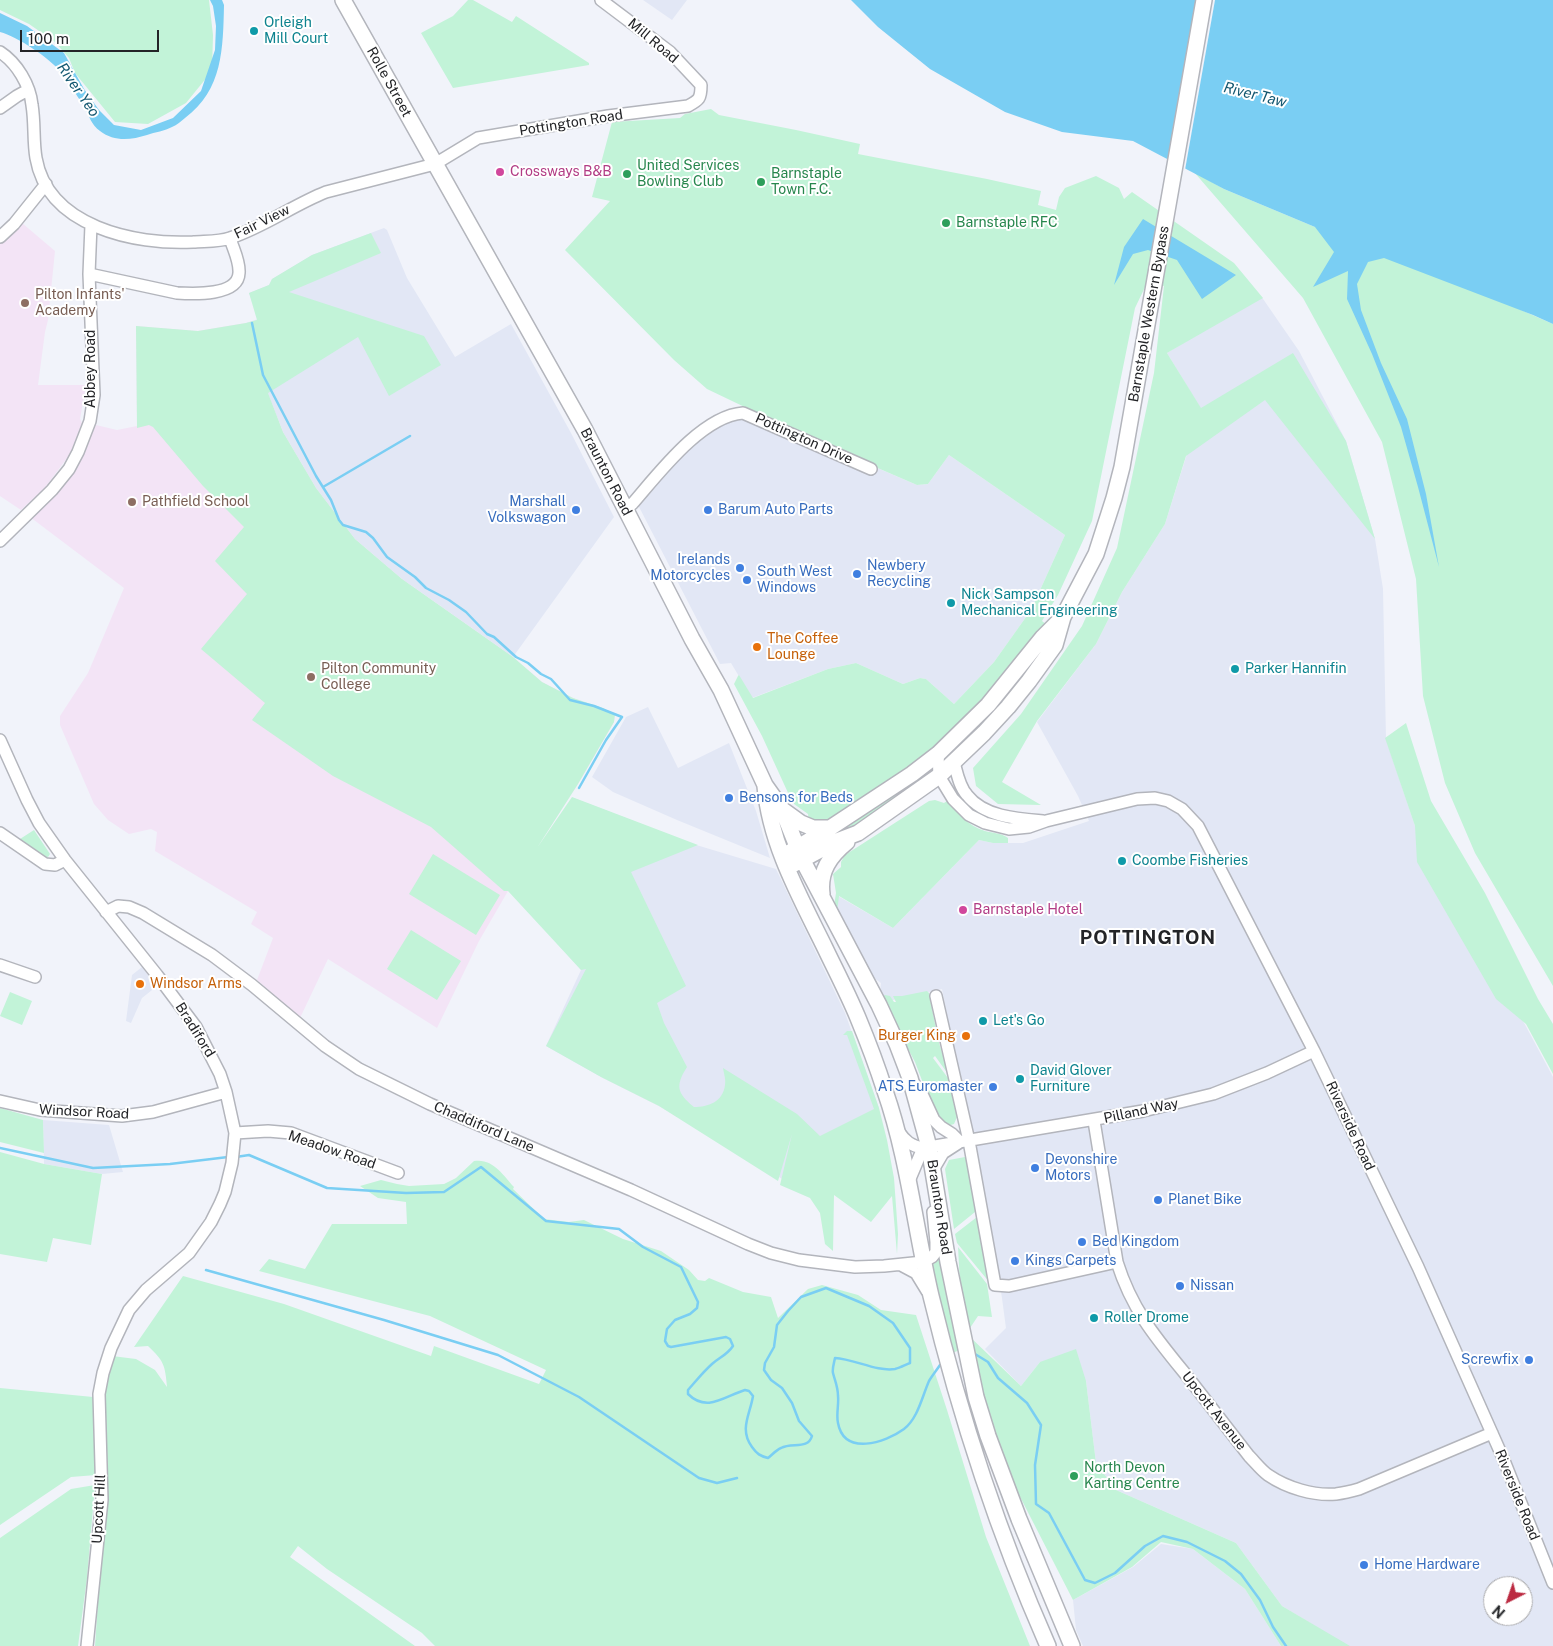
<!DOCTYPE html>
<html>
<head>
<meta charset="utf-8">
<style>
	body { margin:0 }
	#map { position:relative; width:1553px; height:1646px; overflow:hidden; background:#f1f3fa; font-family:"Public Sans",sans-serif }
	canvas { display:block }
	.north { position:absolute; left:1483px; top:1576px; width:50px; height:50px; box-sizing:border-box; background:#fff; border:1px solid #a7a7a9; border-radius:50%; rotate:221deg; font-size:14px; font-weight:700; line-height:20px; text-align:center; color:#232427 }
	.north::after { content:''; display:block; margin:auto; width:18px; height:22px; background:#bb2a41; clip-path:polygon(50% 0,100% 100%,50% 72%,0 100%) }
	.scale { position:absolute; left:20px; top:30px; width:139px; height:22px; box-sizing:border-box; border:2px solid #232427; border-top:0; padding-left:6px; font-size:15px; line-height:18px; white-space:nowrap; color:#232427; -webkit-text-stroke:4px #fff; paint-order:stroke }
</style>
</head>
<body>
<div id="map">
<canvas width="1553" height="1646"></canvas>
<div class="north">N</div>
<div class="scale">100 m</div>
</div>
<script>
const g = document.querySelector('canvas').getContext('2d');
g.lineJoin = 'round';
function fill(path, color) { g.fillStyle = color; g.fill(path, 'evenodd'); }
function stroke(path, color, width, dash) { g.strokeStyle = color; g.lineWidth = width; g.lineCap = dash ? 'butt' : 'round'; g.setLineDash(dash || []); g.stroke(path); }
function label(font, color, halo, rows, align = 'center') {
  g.font = font + ' "Public Sans",sans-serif'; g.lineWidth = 4; g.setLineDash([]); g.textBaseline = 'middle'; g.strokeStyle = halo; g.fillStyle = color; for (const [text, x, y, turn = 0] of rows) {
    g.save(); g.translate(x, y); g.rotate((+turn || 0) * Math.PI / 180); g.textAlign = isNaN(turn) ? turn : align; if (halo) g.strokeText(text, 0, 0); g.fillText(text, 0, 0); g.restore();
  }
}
fill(new Path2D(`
	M643,0H687L672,20Z
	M384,228L387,230L407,278L455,357L511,324L571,433L614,517L513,657L402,579L355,539L316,488L283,432L253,356L246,323L258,319L249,293L269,285L272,279L312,255Z
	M1261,296L1299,351L1346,441L1375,539L1383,589L1386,739L1415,826L1420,828L1553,1077V1646H1348L1282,1606L1236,1543L1116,1490L1096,1463L1086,1381L1040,1362L1021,1386L985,1349L1006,1328L1002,1298L994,1250L942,989L884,1002L880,993L881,983L874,978L837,912L838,896L893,928L979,840L993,843H1023L1089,821L1078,796L1037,722L1096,644L1122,592L1165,524L1201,409L1167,353ZM1493,1586H1523V1616H1493Z
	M740,418L750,421L869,475L875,467L917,485L928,484L949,455L1065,535L1031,610L994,662L954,704L926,679L920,678L903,684L856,663L828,669L752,698L731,663L720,664L637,503L698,440L718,426Z
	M648,707L678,768L729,743L756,811L770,858L677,820L613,792L592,777L626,717Z
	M574,798L693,844L776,869L845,1013L879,1108L784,1180L659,1106L601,1077L546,1046L581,970L529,912Z
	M142,967L157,986L142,998L131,1023L126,1021L132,975Z
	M43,1120L109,1125L123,1172L102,1174L44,1164Z
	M1161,1544L1193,1549L1245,1589L1281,1646H1083L1076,1630L1073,1600L1133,1567Z`), '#e2e7f5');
fill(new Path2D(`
	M22,223L55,251L48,320L45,332L38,385H86L80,419L82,423L70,454L44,489L21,510L0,496V243Z
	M246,323L253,356L283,432L316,488L355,539L402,579L513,657L542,682L573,698L603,708L615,714L614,722L578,784L508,891L479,941L437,1028L328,959L300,1018L257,980L273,938L251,924L257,912L155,851L157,832L151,829L129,834L108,820L94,804L60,725V716L88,673L124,588L30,517L77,465L96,425L117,430L137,426L136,326L198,331Z`), '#f3e4f6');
fill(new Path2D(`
	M0,0H209L213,35L212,71L186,103L148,124L115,122L75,73L69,58L55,42L29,24L0,10Z
	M468,0H473L512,22L516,16L589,63V65L453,88L421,33L453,16Z
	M711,109L719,115L796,130L860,144L858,154L987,179L1041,191L1038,205L1056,210L1059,197L1065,188L1096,176L1119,188L1124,199L1132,192L1234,263L1263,298L1167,353L1201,408L1293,353L1346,441L1375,539L1265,400L1186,456L1165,524L1122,592L1096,644L1037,721L1002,782L1041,805L998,804L976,786L973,768L1021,714L1082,626L1117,548L1154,373L1164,286L1147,283L1135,308L1092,521L1058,595L1042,621L1047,625L1037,640L948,739L833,821L809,822L808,814L794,804L789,795L762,736L734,684L738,676L739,675L753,698L828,669L856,663L903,684L920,678L926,679L954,704L994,662L1031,610L1065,535L949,455L928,484L917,485L822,444L707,389L674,360L565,250L610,201L592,197L612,122L680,118L685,114Z
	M1194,172L1224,189L1315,227L1318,221L1553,324V986L1475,853L1445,783L1423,696L1416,579L1382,442L1303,298Z
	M371,233L381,253L289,292L424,336L441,365L389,396L358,337L268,393L283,432L316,488L355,539L402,579L513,657L542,682L573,698L603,708L615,714L614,722L578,784L537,848L572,797L698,845L631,872L686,986L657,1003L664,1023L687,1067C675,1086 677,1093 694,1107C708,1107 723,1102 725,1085C726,1080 724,1074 723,1068L797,1114L820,1136L874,1109L847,1035H843L847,1031H852L879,1108L887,1140L894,1178L898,1234L897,1254L892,1196L871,1222L834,1195L833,1251L825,1244L820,1213L810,1198L780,1185L792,1134L778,1181L659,1106L601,1077L546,1046L586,969L581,970L508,891H504L431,827L333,776L252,720L265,703L201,649L247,594L215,561L244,527L203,486L153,427L149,425L137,428L136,326L198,331L246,323L257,320L249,293L269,285L272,279L312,255Z
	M1406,723L1431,801L1485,893L1538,999L1553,1024V1074L1526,1024L1496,999L1417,862L1415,826L1385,738Z
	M931,768L929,774L868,818L843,833L813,845L868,813Z
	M935,800L944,803L947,801C958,813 968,826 985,831C993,833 1001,833 1008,838V843H993L979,840L893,928L839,896L837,912L834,906L836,893L833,874L841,867V862L845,855L929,801Z
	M34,830L50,854L48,857L45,858L20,839Z
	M433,854L500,895L476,935L409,894Z
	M411,930L461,961L437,1000L387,969Z
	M927,991L929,993L938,1039L948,1074L935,1056L933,1058L948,1078L957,1117L954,1124L947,1126L934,1112L915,1062L881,998L885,995L890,996L894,1002H896L893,996H902Z
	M10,992L32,1001L22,1025L0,1016Z
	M0,1108L43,1120L44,1153L0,1142Z
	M0,1152L44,1164L102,1174L91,1245L53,1238L47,1262L0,1254Z
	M965,1157L967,1160L977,1207L975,1212L954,1229L945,1169L949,1160Z
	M474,1161C493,1158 503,1175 514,1187L513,1189L544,1219L569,1222L584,1220L623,1239L661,1251L689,1270L698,1280L705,1281L709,1278L743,1292L771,1297L778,1318L808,1289L822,1285L858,1295L881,1310L916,1315L947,1410L986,1537L1030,1646H435L422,1633L327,1569L298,1546L290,1557L415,1646H95L105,1497L104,1398L112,1356L136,1359L155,1370L167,1387C165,1365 164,1361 148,1346L134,1347L183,1276L284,1304L431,1356L434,1346L539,1384L546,1370L430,1316L259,1271L269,1259L305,1269L332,1224H407L406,1202L378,1198L360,1186L381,1180L397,1184L409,1186L444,1184L456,1178Z
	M977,1217L990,1283L957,1243L955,1234Z
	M958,1247L987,1284L992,1317L978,1316L970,1328L965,1329L961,1302Z
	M940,1255L960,1350L952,1353L930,1267L937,1261Z
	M967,1334L1021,1386L1040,1362L1076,1349L1086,1381L1096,1463L1116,1490L1236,1543L1282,1606L1350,1646H1281L1245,1589L1193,1549L1161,1542L1132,1567L1073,1600L1014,1485L982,1397Z
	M0,1388L93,1397L96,1475L71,1477L0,1525Z
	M95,1485L87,1578L78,1646H0V1538L71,1489Z`), '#c2f3d8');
fill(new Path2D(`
	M210,0H222L224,5C223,48 223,90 185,118C181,121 177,125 172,127C165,131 155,132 147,135C131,140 114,142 100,131C91,125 89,115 84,106C76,95 69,82 60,71C48,57 18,37 0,32V13L27,26L64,53L84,89L99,110L114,125L141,130L173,118L201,91L215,50L216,26L213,6Z
	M851,0H1553V324L1533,315L1384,258L1368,262L1357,284L1361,310L1381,363L1407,419L1426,494L1439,567L1418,487L1401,427L1372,354L1347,299L1348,271L1313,287L1334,252L1315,227L1224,189L1133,141L1062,132L1005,112L930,69L878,27Z
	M1143,219L1236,275L1202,299L1177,260L1148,250L1133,254L1114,285L1124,247Z`), '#7acef3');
fill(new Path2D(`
	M1197,0H1215L1185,170L1168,161Z`), '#f1f3fa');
stroke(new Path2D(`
	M252,323L263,375L316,476L331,500L339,520L343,525L366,532L373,538L387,557L415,577L426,588L449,600L466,612L487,634L494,637L516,657L528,663L541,674L551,679L570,700L594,706L622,717L606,740L579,788
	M323,487L410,436
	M0,1148L93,1168L170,1164L228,1157
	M236,1157L249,1155L327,1188L406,1193L444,1192L481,1167L546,1221L619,1229L643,1247L681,1267L698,1302L697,1308L690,1314L675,1320L667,1329L665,1341L668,1346L671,1347L726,1337L730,1339L733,1346C727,1355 720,1357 712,1364C703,1372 696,1381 688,1390V1394C707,1413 725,1396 745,1390L749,1391L753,1396C750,1415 739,1429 752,1447C757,1454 760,1456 768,1458C772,1455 776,1450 781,1448C792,1442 808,1450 812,1436L799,1421L792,1403L782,1388L771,1380L764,1370L765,1363L774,1347L777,1325L788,1311L801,1297L826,1288L869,1306L893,1323L910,1348V1363C905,1365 900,1368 895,1369C877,1372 854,1359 835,1358C834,1363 832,1369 833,1373C835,1381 838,1387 838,1396C839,1404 836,1415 838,1423C844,1456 885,1443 904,1429C918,1418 922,1397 929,1381C932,1376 936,1371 940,1365
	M206,1270L384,1320L498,1355L579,1397L699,1478L717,1483L737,1478
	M975,1354L988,1362L998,1378L1027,1403L1041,1425L1035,1465L1036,1504L1049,1513L1085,1580L1095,1583L1115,1573L1145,1546L1163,1536L1187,1542L1225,1561L1241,1574L1260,1600L1273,1627L1286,1646`), '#7acef3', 2.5);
const minor = new Path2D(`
	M0,52C17,63 30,85 32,105C35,123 33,141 36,158C48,227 135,245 193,242C205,241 219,242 230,238C264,227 293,205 326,192L435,164L478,138L608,116L688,106C699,100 701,99 701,85L670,52L601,0
	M0,108L17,96L28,90
	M0,237L14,224L46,184
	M89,274L177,293C194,294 238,296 239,273C240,261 233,249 230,238
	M625,510L633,503C659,473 702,416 743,413L871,469
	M0,541L52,490L69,469L78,452L90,421L94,395L89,274L91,225
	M0,740L27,800L39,823L65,860L157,975L196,1027L220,1074L226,1092L235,1133L232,1163L225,1192L220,1204L211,1222L189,1253L146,1290L129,1310L111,1348L103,1373L99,1394L102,1500L87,1646
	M938,754L939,776L953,799L969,815L985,823L1009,829L1029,827L1046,821L1137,799L1155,798L1168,801L1182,809L1198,826L1314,1051L1418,1267L1503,1458L1553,1583
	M954,762C957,773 959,786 967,795C984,817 1018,819 1043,821
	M0,833L45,864L55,865L65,860
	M106,912L118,906L129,907L143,913L212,955L252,985L325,1046L359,1069L430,1104L631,1190L748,1244L771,1253L799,1260L855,1267L884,1266L923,1262L932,1257L936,1252V1242L933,1212
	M0,965L35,977
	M936,996L969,1141L995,1285L1009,1286L1117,1262
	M912,1081L922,1094L934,1120L941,1127L952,1134L960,1142L943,1153L933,1170
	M0,1101L40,1110L122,1116L153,1112L226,1092
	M1094,1121L1117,1262C1132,1310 1156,1338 1187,1376C1208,1403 1228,1429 1249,1456C1255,1462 1261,1470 1268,1475C1287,1488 1314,1496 1336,1494C1344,1493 1352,1491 1359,1489L1492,1433
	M899,1132C905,1141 911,1146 923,1148L1143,1111L1213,1094L1267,1073L1314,1051
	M235,1133L268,1131L291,1133L398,1173
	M909,1181L923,1148
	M901,1265L916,1273L927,1291`);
const major = new Path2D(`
	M343,0L585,430L692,639L721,690L765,785L782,809L802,859L879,1005L897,1044L910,1078L929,1147L948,1262L976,1397L988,1436L1019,1519L1072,1646
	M765,786C770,844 800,897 825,948C836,971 848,994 858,1018C868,1042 877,1066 885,1091C908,1157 915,1228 931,1296C960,1416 998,1533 1048,1646
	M783,810L801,823L813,828H830
	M790,852L830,828L912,774L938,754L988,705L1043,637L1062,618
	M787,868L837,841L858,833L939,776L984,733L1008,707L1029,681L1055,645L1063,617L1096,554L1114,498L1122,467L1204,0
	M822,894C819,871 830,856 847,842`);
stroke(minor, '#b3b5bc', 14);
stroke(major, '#b3b5bc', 18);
stroke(minor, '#fff', 11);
stroke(major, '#fff', 15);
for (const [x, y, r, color] of [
	[254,31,5,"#0f9aa8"],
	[500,172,5,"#d1479c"],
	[627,174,5,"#2e9e5b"],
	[761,182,5,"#2e9e5b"],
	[946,223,5,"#2e9e5b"],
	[25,303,5,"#8d6e63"],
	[132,502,5,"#8d6e63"],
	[576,510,5,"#3f7fe0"],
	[708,510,5,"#3f7fe0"],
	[740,568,5,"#3f7fe0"],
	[857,574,5,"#3f7fe0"],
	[747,580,5,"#3f7fe0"],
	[951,603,5,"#0f9aa8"],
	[757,647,5,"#e8710a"],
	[1235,669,5,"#0f9aa8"],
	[311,677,5,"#8d6e63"],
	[729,798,5,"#3f7fe0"],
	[1122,861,5,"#0f9aa8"],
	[963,910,5,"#d1479c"],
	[140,984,5,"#e8710a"],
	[983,1021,5,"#0f9aa8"],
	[966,1036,5,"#e8710a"],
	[1020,1079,5,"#0f9aa8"],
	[993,1087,5,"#3f7fe0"],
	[1035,1168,5,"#3f7fe0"],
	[1158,1200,5,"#3f7fe0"],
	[1082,1242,5,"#3f7fe0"],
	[1015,1261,5,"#3f7fe0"],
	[1180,1286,5,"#3f7fe0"],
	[1094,1318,5,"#0f9aa8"],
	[1529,1360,5,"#3f7fe0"],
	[1074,1476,5,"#2e9e5b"],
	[1364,1565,5,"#3f7fe0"]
]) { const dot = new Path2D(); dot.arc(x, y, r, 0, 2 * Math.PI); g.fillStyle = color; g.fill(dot); stroke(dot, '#fff', 2); }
label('14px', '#0d838f', '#fff', [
	["Orleigh",264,23],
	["Mill Court",264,39],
	["Nick Sampson",961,595],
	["Mechanical Engineering",961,611],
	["Parker Hannifin",1245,669],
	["Coombe Fisheries",1132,861],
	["Let's Go",993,1021],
	["David Glover",1030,1071],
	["Furniture",1030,1087],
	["Roller Drome",1104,1318]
], 'left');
label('14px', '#232427', '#fff', [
	["Mill Road",653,41,40],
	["Rolle Street",389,82,61],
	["Pottington Road",571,123,-9],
	["Fair View",262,222,-26],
	["Barnstaple Western Bypass",1149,314,-80],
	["Abbey Road",91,369,-90],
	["Pottington Drive",804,439,24],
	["Braunton Road",606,472,63],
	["Bradiford",195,1030,58],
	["Pilland Way",1141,1111,-12],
	["Windsor Road",84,1112,3],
	["Riverside Road",1350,1126,65],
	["Chaddiford Lane",484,1127,23],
	["Meadow Road",332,1150,19],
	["Braunton Road",939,1207,81],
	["Upcott Avenue",1214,1411,52],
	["Riverside Road",1517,1495,68],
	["Upcott Hill",99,1509,-87]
]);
label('14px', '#27864d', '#fff', [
	["United Services",637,166],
	["Bowling Club",637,182],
	["Barnstaple",771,174],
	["Town F.C.",771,190],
	["Barnstaple RFC",956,223],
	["North Devon",1084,1468],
	["Karting Centre",1084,1484]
], 'left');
label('14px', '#b23c85', '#fff', [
	["Crossways B&B",510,172],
	["Barnstaple Hotel",973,910]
], 'left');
label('14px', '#785e54', '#fff', [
	["Pilton Infants'",35,295],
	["Academy",35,311],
	["Pathfield School",142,502],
	["Pilton Community",321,669],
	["College",321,685]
], 'left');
label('14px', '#366cbe', '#fff', [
	["Marshall",566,502,"right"],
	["Volkswagon",566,518,"right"],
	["Barum Auto Parts",718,510],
	["Irelands",730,560,"right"],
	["Motorcycles",730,576,"right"],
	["Newbery",867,566],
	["Recycling",867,582],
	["South West",757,572],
	["Windows",757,588],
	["Bensons for Beds",739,798],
	["ATS Euromaster",983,1087,"right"],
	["Devonshire",1045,1160],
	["Motors",1045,1176],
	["Planet Bike",1168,1200],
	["Bed Kingdom",1092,1242],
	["Kings Carpets",1025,1261],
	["Nissan",1190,1286],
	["Screwfix",1519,1360,"right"],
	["Home Hardware",1374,1565]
], 'left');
label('14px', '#c56008', '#fff', [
	["The Coffee",767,639],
	["Lounge",767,655],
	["Windsor Arms",150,984],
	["Burger King",956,1036,"right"]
], 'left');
label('italic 15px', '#145871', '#fff', [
	["River Yeo",78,90,55],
	["River Taw",1255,95,14]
]);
g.letterSpacing = '1px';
label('bold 19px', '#232427', '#fff', [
	["POTTINGTON",1148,938]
]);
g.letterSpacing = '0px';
</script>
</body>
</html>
